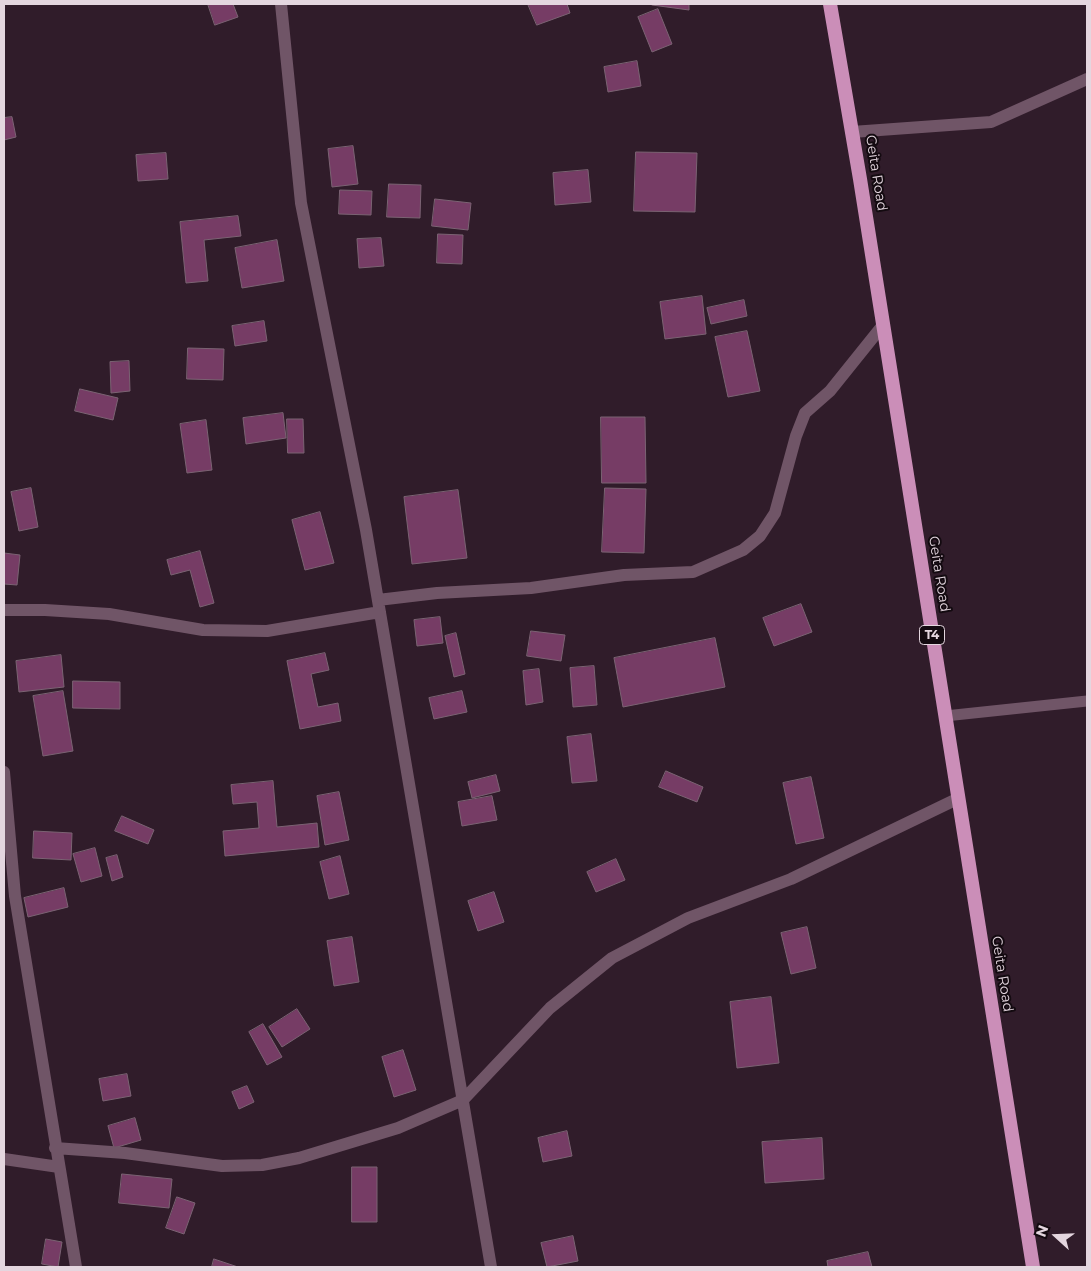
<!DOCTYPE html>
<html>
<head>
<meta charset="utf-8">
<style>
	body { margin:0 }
	#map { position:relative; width:1091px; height:1271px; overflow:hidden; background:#301c2a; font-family:Montserrat,sans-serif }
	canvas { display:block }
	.frame { position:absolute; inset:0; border:5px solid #e4d6df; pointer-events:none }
	.north { position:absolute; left:1031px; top:1211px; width:50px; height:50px; -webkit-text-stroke:4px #130a10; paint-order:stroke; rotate:290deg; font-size:14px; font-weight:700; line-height:20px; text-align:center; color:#e4d6df }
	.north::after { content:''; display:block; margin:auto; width:18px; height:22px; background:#e4d6df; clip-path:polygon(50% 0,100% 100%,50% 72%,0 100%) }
</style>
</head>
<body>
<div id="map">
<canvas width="1091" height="1271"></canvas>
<div class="frame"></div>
<div class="north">N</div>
</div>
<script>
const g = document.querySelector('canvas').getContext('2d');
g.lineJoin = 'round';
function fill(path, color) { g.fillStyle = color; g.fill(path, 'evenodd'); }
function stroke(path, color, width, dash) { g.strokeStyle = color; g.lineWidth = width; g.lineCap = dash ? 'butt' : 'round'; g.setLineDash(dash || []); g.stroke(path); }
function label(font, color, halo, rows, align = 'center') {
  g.font = font + ' Montserrat,sans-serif'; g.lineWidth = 4; g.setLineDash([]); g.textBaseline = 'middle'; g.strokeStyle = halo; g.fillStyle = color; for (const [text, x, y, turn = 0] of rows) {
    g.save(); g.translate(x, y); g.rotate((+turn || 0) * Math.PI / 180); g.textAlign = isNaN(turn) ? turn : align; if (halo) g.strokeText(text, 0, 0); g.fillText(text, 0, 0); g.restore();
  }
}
const building = new Path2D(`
	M208,4H233L238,17L215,25Z
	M528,4H567L570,13L537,25Z
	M652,4H689V10L652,5Z
	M658,9L672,44L652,52L638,17Z
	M637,61L641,86L608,92L604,67Z
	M12,117L16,137L4,140V118Z
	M353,146L358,184L332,187L328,149Z
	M636,152L697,153L695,212L634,211Z
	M166,153L168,179L138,181L136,155Z
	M588,170L591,202L555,205L553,173Z
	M389,184L421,185L420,218L387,217Z
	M340,190L372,191L371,215L339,214Z
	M435,199L471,203L468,230L432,226Z
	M238,216L241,236L204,240L208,281L186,283L180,222Z
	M438,234L463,235L462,264L437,263Z
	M381,238L384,266L359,268L357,239Z
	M277,240L284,281L242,288L235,248Z
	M702,296L706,334L665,339L660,302Z
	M744,300L747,316L711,324L707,308Z
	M264,321L267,341L235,346L232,326Z
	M747,331L760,391L728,397L715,337Z
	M188,348L224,349L223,380L187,379Z
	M129,361L130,391L111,393L110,362Z
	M80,389L118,398L113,420L75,411Z
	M283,413L286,438L246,444L243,418Z
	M601,417H645L646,483H602Z
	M287,419H303L304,453H288Z
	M206,420L212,470L187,473L180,424Z
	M31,488L38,527L19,531L11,492Z
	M605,488L646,489L644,553L602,552Z
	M458,490L467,558L412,564L404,497Z
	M320,512L334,563L305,570L292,520Z
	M200,551L214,603L200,607L190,570L171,575L167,560Z
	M4,553L20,555L17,585L4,584Z
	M801,604L812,632L774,646L763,618Z
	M440,617L443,643L417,646L414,620Z
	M531,631L565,635L561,661L527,656Z
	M456,633L465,674L454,677L445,636Z
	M715,638L725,687L623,707L614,658Z
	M325,653L329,670L311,674L318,707L338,703L341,721L300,729L287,661Z
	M61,655L64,687L19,692L16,661Z
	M594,666L597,705L573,707L570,668Z
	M539,669L543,702L526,705L523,671Z
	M73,681L120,682V709L73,708Z
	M63,691L73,751L43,756L33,696Z
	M462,691L467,712L434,719L429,698Z
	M591,734L597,781L572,783L567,737Z
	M666,771L703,787L697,802L659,787Z
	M496,775L500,791L472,798L468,782Z
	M811,777L824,838L796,844L783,783Z
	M273,781L277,827L317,823L319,847L225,856L223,831L259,828L257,802L233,804L231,785Z
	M339,792L349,840L325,845L317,796Z
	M492,796L497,820L462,826L458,802Z
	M122,816L154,830L148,844L115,831Z
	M34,831L72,833L71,860L33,858Z
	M95,848L102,876L81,882L73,854Z
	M117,855L123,877L112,881L106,858Z
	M340,856L349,894L329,899L320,862Z
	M616,859L625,880L596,892L587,872Z
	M64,888L68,907L28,917L24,898Z
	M494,892L504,922L478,931L468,901Z
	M807,927L816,968L791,974L781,933Z
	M352,937L359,982L334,986L327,941Z
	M771,997L779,1063L737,1068L730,1002Z
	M297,1009L310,1029L282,1047L269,1027Z
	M263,1024L282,1057L267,1065L249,1032Z
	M403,1050L416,1090L394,1097L382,1057Z
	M127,1074L131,1096L103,1101L99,1079Z
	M247,1086L254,1102L239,1109L232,1092Z
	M135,1118L141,1140L114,1148L108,1126Z
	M567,1131L572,1156L543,1162L538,1138Z
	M822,1138L824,1179L765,1183L762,1142Z
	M352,1167H377V1222H352Z
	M122,1174L172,1179L169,1208L119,1203Z
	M177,1197L195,1203L184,1234L166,1228Z
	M573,1236L578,1261L547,1267L541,1243Z
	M46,1239L62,1242L58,1267L42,1264Z
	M868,1252L872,1267H828L827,1261Z
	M214,1259L238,1267H212Z`);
fill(building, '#763c65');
stroke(building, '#7b6373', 1);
stroke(new Path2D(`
	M945,716L1087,701`), '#705567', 11);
stroke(new Path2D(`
	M281,4L301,203L366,530L491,1267
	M852,132L991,122L1087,79
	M378,600L437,593L531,588L624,575L693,572L743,550L760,536L775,513L796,436L805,413L830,391L883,325
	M4,610H45L109,614L203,630L267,631L380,612
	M4,772L15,896L76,1267
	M55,1148L125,1153L222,1166L262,1165L299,1158L398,1128L463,1100L550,1008L612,958L688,918L791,879L957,799
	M4,1159L59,1167`), '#705567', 12);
stroke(new Path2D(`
	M830,4L860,179L1033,1267`), '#cb8eb8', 14);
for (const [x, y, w] of [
	[932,635,25]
]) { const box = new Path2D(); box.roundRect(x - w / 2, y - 9.5, w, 19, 4); g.fillStyle = '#130a10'; g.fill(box); stroke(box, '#e4d6df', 1); }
label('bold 12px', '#e4d6df', null, [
	["T4",932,635]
]);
label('14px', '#e4d6df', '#130a10', [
	["Geita Road",876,173,81],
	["Geita Road",939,574,81],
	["Geita Road",1002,974,81]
]);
</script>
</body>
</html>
